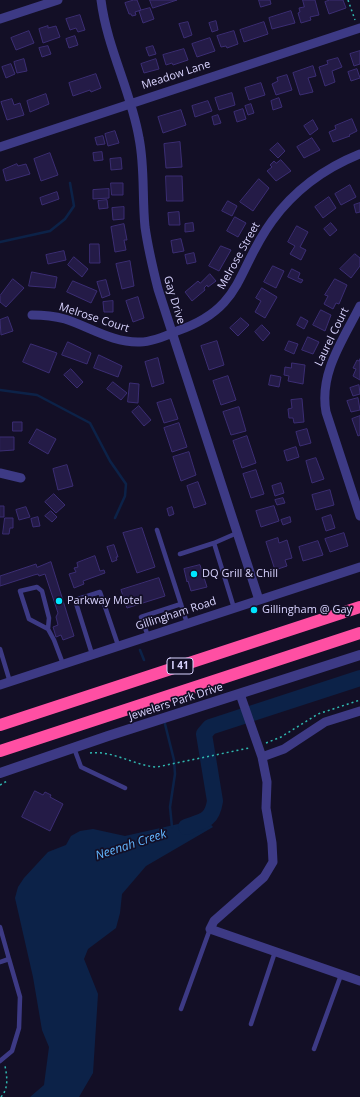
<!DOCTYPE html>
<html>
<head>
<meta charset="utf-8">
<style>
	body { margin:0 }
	canvas { display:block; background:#130f26 }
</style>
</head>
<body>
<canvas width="360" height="1097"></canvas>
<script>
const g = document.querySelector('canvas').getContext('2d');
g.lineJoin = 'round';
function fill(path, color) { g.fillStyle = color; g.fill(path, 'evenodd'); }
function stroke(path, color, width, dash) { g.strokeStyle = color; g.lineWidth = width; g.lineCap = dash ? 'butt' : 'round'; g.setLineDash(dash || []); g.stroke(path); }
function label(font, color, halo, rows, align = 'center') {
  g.font = font + ' "Open Sans",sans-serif'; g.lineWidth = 3.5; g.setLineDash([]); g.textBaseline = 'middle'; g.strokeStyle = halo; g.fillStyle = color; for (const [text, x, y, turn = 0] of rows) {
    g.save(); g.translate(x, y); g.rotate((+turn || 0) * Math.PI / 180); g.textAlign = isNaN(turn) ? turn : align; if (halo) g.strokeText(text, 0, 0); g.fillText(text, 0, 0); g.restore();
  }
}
fill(new Path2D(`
	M205,818L213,827L146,866L122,894L120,913L116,928L88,949L84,959L98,994L93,1073L79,1097H30L44,1085L49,1047L42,1030L33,977L15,898L18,887L24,878L48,852L66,845L71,836L80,831L93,829L125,836Z`), '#0c2248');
stroke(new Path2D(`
	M0,242L50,231L65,219L74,206L70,183
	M0,390L37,395L90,423L110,461L126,484L125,496L115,518
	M140,650L144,660
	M165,724L174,760L175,774L170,807L172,827`), '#0c2248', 2.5);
stroke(new Path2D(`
	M186,827C203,821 212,821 215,801L204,734L210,727L360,678`), '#0c2248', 16);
const building = new Path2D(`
	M134,0H137L141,10L135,12L136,15L132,16L131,14H129L125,3Z
	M150,0H177L153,8Z
	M259,0H270L271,4L261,7Z
	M303,0H315L319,15L310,17L311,20L301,23L298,13L300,12L299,8L304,7Z
	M330,0H343L346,8L329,14L325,2Z
	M150,8L154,19L143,23L139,11Z
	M291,11L295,23L272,29L269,18Z
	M80,15L85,30L78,32L76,28L70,30L66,19Z
	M216,21L218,30L212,32L209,23Z
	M188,22L192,35L184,38L179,24Z
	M264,22L268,34L244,42L240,30Z
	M48,26V28L56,26L60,37L43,43L39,29Z
	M29,31L34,43L16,50L11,38Z
	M234,31L238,44L227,48L226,46L221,47L217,36Z
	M75,36L78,45L69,48L66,39Z
	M210,38L215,51L197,57L192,44Z
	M48,46L51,54L42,57L39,48Z
	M153,46L156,54L149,56L146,48Z
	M184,49L188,60L173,65L172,63L166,65L163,55Z
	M360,51V64L354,66L350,54Z
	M338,58L342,67L332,71L335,82L325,86L319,67L328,64L327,61Z
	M24,59L27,71L17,73L14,62Z
	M156,59L159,69L144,73L141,64Z
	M11,64L15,74L6,78L2,67Z
	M313,66L316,76L308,78L313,92L300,95L293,73Z
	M357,69L360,78L351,81L348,72Z
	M96,74L101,88L91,92L90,90L73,96L69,83Z
	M287,75L292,90L276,95L272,84L278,81L277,78Z
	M261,83L265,95L249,100L245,88Z
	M232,93L235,105L219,110L215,98Z
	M46,94L49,104L30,112L27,101Z
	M279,98L282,107L273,110L271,101Z
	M12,99L14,105L20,103L24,115L7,120L1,102Z
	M208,101L212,111L195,117L192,106Z
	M251,104L254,113L248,115L245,106Z
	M243,109L246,119L237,122L234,112Z
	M181,110L186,125L163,133L158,117Z
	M218,115L221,123L214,125L212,117Z
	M352,119L357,131L349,135L350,136L333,142L329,132L336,129L335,126Z
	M313,120L318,129L310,135L304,126Z
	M115,131L119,143L108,146L105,134Z
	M103,136L105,144L97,145L95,138Z
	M312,138L320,150L304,158L297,147Z
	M180,142L182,167L166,168L164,144Z
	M278,143L285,151L278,158L270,150Z
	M102,152L103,160L94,161L93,153Z
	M50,153L58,175L41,181L34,159Z
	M121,158L122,169L111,170L110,159Z
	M281,160L291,171L276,181L267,171L272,167L270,165L274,161L276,163Z
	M17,164L18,166L26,164L30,174L6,181L3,170Z
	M166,176H182L183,201H167Z
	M259,179L269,188L253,211L240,202Z
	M111,183H123V195H112Z
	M350,185L356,197L341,205L335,194Z
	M109,189V198L93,199V190Z
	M57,192L59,199L42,205L40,198Z
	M329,197L336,208L323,218L315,207Z
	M107,200L108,208L99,209L98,201Z
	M228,201L237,206L232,216L222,211Z
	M360,203V212L356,213L354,205Z
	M124,207V219L113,220L112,208Z
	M179,212L180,225H169L168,213Z
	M235,217L246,223L238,237L227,231Z
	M193,223L194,231L185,232V224Z
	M331,223L337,230L330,236L324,229Z
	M124,224L127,240H124L126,250L115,252L111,227Z
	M297,226L308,232L300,247L306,250L301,260L290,254L295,246L288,242Z
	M181,239L184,251L173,253L171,241Z
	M90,244H99L100,263H90Z
	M221,246L231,250L219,271L209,266Z
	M64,251L66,260L48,264L46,255Z
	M194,253L196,262L187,264L185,255Z
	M355,254L360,258V266L351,278L340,269Z
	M74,257L88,269L82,277L68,265Z
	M130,261L134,286L122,289L116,264Z
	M273,266L284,271L276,288L264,282Z
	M292,269L300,273L298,278L303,280L301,283L288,277Z
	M32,272L57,277L55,288L29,286Z
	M210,274L216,281L208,287L207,285L204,288L205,290L192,301L185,292L198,281L200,283Z
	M13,279L24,288L6,307L0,302V296Z
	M335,279L347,285L339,304L336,303L333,309L324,304L328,296L325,295Z
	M106,280L110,295L102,298L97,282Z
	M73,281L97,291L91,303L67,292Z
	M262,288L277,297L265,318L255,312L261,301L256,298Z
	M138,297L144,318L133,322L126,301Z
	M113,301V312H104L103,302Z
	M321,310L331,315L325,331L313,325Z
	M8,317L13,331L1,335L0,320Z
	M301,317L308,321L304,329L297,325Z
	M241,318L249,325L238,336L230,328Z
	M262,325L270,333L263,341L255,332Z
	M308,337L319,342L313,354L302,350Z
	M217,341L224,365L209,370L201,346Z
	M289,341L298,344L294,354L285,350Z
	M68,342L91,353L87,364L62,355Z
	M31,344L57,353L49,373L23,362Z
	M99,355L122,366L118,377L94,368Z
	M158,358L164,383L152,387L145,362Z
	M360,359V380L353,376L356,369L353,368L357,360L359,361Z
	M292,363L305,365L303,384L288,381L289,376L284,375L285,367L291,368Z
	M71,369L83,382L77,388L64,375Z
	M271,375L281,377L279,387L269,385Z
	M228,376L236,400L221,405L213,381Z
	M113,382L127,393L121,400L107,389Z
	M130,383L139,384L138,403L128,402Z
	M359,385L360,394L353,396L350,388Z
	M358,398L360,410L351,412L347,401Z
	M171,399L178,419L164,423L157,403Z
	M302,399L304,422L294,423L293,418H289L288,409L292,408L291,400Z
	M139,406L151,420L144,426L132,412Z
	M239,407L246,431L231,435L223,412Z
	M360,416V435L358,436L352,419Z
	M13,422H22V431H13Z
	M179,423L187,447L172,452L164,428Z
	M37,429L56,439L48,454L29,443Z
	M307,429L311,443L300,446L296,432Z
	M247,436L256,463L242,468L233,441Z
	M0,437H14V450L0,451Z
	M296,447L299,457L287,461L284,451Z
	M189,452L196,475L181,481L173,457Z
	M316,458L324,479L312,483L306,461Z
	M67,465L73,486L58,490L53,469Z
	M256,470L264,494L251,498L243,474Z
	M198,482L206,504L194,508L187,486Z
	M281,483L284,493L275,496L272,486Z
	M330,490L334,505L316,510L312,495Z
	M54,494L65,505L56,513L45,502Z
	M283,498L285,503L277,505L275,500Z
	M0,506H4V517H0Z
	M274,506L279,521L261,527L256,511Z
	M26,507L30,517L19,520L16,510Z
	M172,507L174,514L169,516L167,509Z
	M51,511L57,517L52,522L45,516Z
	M331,515L335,528L326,531L322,518Z
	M38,517L40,526L33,527L31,519Z
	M290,517L291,522L283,525L281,520Z
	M5,518H13V528H10L9,534H3Z
	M142,528L155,567L137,573L123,533Z
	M344,533L348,546L330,552L325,539Z
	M278,538L279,543L287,540L292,558L285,560L287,566L275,570L266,542Z
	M318,541L323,555L303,561L299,547Z
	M114,545L118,557H116L117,560L112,562L107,547Z
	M95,556L100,571L104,570L105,573L83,581L84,584L74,588L69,574L76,572L74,568L78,567L77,563Z
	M51,562L74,636L63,640L61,635L56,637L53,627L58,625L56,617L58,613L45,574L39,576L38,574L34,575L0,586V576L36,564L37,567Z
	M200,565L207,587L191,591L188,581L187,582L184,569Z
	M159,578L165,596L127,608L121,590Z
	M35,791L43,795L45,792L51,795L50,797L63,804L50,831L22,817Z`);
fill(building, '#241b47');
stroke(building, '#3b2d73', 1);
stroke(new Path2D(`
	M348,0L355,20
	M266,743L281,737L318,714L360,700
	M90,753C113,750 135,766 157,767L249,748
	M0,785L7,781
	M1,1097C9,1088 7,1076 5,1066`), '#2fb8b0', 1.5, [2, 3]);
stroke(new Path2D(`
	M157,530L187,623
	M180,554L214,543
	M234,608L214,543L237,533
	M48,629L29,619L20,591L37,587L42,591L49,618L48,629L54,640L63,664
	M148,636L141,617L181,604
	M0,649L10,682
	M92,654L75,600L100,592L118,645
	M74,748L81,767L125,788
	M0,927L9,959L0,962
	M181,1009L210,929
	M251,1024L275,952
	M314,1049L341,975
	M0,1061L12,1051L19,1028L20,997L9,959`), '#3d3a85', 4.5);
stroke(new Path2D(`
	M101,0C107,48 131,91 139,138C145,168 142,197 145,227C148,248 153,269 158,289L259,600
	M0,19L58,0
	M0,147L360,28
	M360,306C343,340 319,373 326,412L360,516
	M32,315C43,315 54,316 65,319C90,327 113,343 140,342C152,342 166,336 177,331C244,308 236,270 272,221C294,191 325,168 360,154
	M0,473L21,478
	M0,685L360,567
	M240,694L262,757L267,782L266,808L272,843L273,862L264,877L214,921L210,929L360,981
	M262,757L284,749L325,722L360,711`), '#3d3a85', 9);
stroke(new Path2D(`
	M0,773L108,736L360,655`), '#3d3a85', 10);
stroke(new Path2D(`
	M0,725L360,607
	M0,751L360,633`), '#ff4fa3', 12);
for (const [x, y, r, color] of [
	[194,574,4,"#00e5ff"],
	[59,601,4,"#00e5ff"],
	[254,610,4,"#00e5ff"]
]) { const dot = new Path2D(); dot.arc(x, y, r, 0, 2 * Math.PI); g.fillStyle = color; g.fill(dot); stroke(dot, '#130f26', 1.5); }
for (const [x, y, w] of [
	[180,666,26]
]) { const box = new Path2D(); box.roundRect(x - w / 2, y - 8, w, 16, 3); g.fillStyle = '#130f26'; g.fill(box); stroke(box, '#d9d4ff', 1); }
label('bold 10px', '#d9d4ff', null, [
	["I 41",180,666]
]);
label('11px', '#d9d4ff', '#130f26', [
	["Meadow Lane",176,75,-18],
	["Melrose Street",239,256,-61],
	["Gay Drive",174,300,73],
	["Melrose Court",94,318,18],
	["Laurel Court",332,337,-64],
	["Gillingham Road",176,614,-18],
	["Jewelers Park Drive",176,702,-18]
]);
label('11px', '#d9d4ff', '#130f26', [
	["DQ Grill & Chill",202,574],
	["Parkway Motel",67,601],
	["Gillingham @ Gay",262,610]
], 'left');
label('italic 12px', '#62b6ff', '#130f26', [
	["Neenah Creek",131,845,-18]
]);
</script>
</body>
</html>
